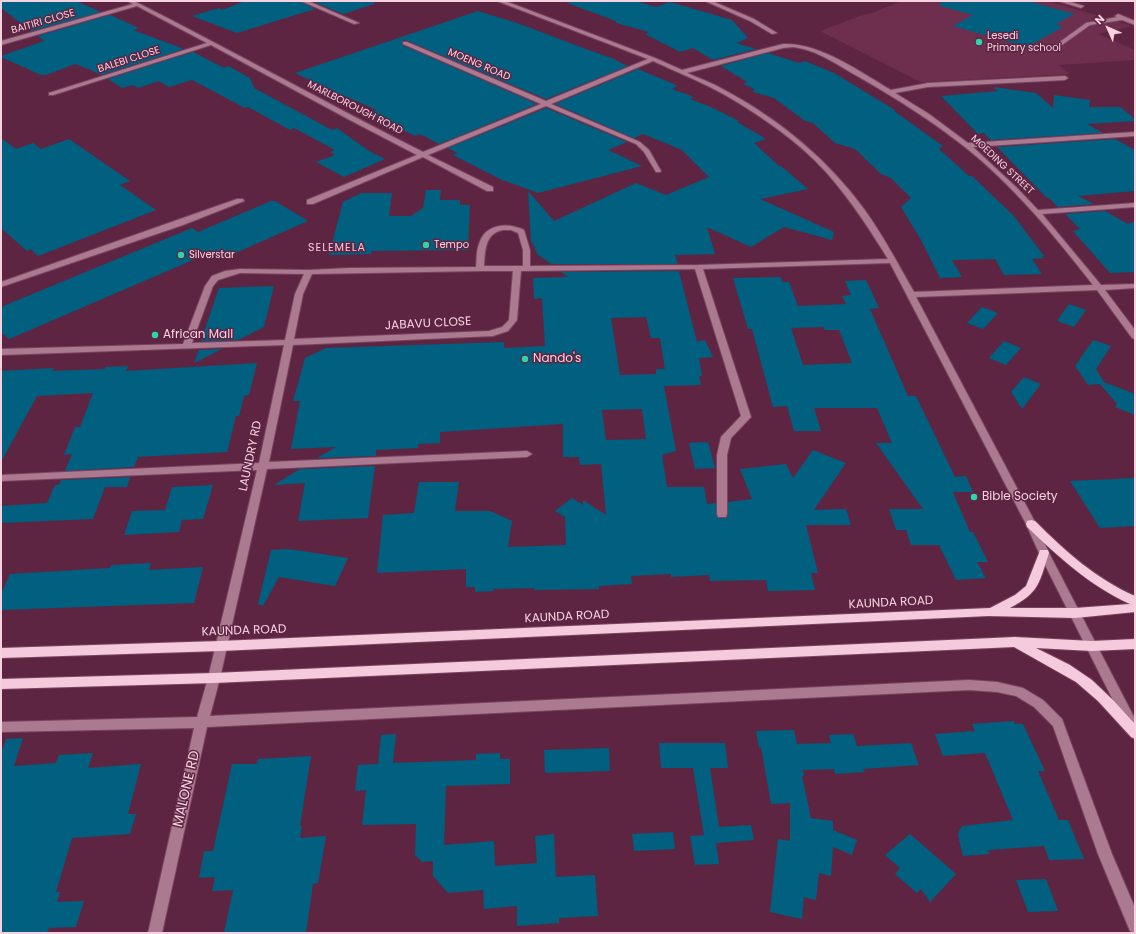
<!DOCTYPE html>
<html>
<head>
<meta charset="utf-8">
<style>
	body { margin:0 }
	#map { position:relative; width:1136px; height:934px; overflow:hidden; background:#5e2542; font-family:Poppins,sans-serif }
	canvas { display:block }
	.frame { position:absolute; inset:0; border:2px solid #f6d2e1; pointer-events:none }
	.north { position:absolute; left:1088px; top:8px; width:40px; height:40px; -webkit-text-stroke:3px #5e2542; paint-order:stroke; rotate:315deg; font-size:11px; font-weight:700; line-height:16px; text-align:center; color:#f6d2e1 }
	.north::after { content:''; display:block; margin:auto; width:14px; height:18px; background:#f6d2e1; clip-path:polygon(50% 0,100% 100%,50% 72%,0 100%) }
</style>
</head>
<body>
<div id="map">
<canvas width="1136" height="934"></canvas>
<div class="frame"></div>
<div class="north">N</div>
</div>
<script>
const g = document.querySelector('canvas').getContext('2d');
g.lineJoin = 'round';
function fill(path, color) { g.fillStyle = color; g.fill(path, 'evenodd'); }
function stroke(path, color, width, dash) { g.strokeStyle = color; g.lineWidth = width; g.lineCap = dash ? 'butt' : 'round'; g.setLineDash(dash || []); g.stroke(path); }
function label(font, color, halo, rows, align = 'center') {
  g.font = font + ' Poppins,sans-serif'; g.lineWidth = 3; g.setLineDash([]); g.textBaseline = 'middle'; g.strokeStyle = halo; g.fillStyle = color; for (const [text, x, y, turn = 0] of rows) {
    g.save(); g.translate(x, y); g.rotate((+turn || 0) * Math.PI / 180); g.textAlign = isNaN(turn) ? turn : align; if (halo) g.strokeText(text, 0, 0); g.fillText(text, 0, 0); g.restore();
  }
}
fill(new Path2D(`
	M901,1H1048L1132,26L1098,34L1135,50V60L1059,65L1070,74L921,82L820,31L860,16L872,13Z`), '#6e2f4f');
fill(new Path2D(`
	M1,1H76L101,12L31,31L1,8Z
	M245,1H300L315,9L237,33L192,16L219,8L222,10Z
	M312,1H374V4L343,14Z
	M568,1H636L656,7L670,2L732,20L748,38L736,43L756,49L713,60L693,48L680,52L645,34L649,32L616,23V21L567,3Z
	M941,1H1028L1074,14L1056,24L1063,27L1027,47L953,26L973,15L940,6Z
	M478,11L520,24L583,48L617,60H615L628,66L546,99L408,41L403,40L402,42V45L537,104L439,144L420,134L415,136L368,113L377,110L328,89L295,73Z
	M110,15L139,28L133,30L184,49L101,75L91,70L75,64L46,75H41L1,57V56L44,41L38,36Z
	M193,52L224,68L228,66L250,78L254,88L332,130L337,128L369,151L385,159L344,177L316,162L335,155L330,152L335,150L294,128L290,130L248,107L245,108L192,80L169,87L159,81L138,88L133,85L122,88L108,79Z
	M768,53L799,63L805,61L834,73L895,110L894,111L943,146L939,149L969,176H972L1014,216L1044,256H1042L1044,258L1032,259L1042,274L1004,275L995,259L952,260L962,277L940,278L921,240L901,207L911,198L891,178L881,174L855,149L835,143L813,123L805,121L774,98L753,92L754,89L743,84L747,82L721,66Z
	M638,69L674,84L677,86L672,89L694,97L690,99L713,108L739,121L737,122L766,139L754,143L779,166H781L808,189L760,199L834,232L832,240L784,227L751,247L707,227L715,254L675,255L678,264H551L537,254L533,243L531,242L528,191L554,221L636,183L666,195L709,177L682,150L643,134L634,138L555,104Z
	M993,87L1036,93L1053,108L1054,95L1090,100L1089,107H1120L1135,119V121L1087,124L1103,133L990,140L984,133L978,134L941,96L998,91Z
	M546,108L627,142L608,150L642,166L538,193L500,179L453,155L457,153L448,148Z
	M1,138L16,149L33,143L41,149L69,139L130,181L120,185L156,210L38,256L31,249L27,251L1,228Z
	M1115,139L1135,150V191L1078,196L1094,204L1058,207L1049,198H1047L997,147Z
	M426,190H441L440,200H460V205H470L468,250L371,251V254L329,255L343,202L361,193H392L389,216H411L423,208Z
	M271,201H275L308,221L224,258L214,251L9,339L1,332V307L192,228L198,232Z
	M1105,211L1128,224L1135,221V272L1110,273L1073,231L1080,229L1065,214Z
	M679,271L697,342L705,340L713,357L699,358L702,376H699L701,385L664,386L676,451L662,455L667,487H704L707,504L716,503L717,517L726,518L728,514V502L752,499L740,469L786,464L793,478L813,450L846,463L814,510L846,509L851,525H806L818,573H811L815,590L768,591L766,580L710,581L709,575L671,577V574L631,576L632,584L599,586V589L534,590V588L493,589V591L475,592V587H466V569L377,573L383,515L414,513L419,482H459L455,511H490L512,521L508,547L566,545L565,517L555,511L572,498L583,505V500L606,515L601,464L580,465L579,457H563V424L440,432V443L418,444V448L376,450V456L317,458L336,447L291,449L300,401H293L305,358L326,348L504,342V348L545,346L542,298L534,299L533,278L568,277L561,272ZM646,317L651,338H660L665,369H656V374L620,375L611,318ZM642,409L646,439L606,440L602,410Z
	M781,277L783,282H789L798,306L846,304L842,296L851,295L845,281L866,280L879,308L870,309L908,396H916L955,477L966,476L973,492H953L970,532H973L988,562H977L986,578L956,580L939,545H911L906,530H896L889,509H923L876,443H892L877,408H814L821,431H794L787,406L773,407L752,329H748L733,278ZM823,327L825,330H839L852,363L803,365L791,328Z
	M274,286L264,327L238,340L201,341L219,288Z
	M1069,304L1086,310L1074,327L1057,321Z
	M982,307L998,313L983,329L967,323Z
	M1093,340L1111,346L1096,369L1104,382L1135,394V415L1115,407L1117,404L1100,384L1088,385L1075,366Z
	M1004,341L1021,348L1006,365L989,358Z
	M222,349L194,363L199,350Z
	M257,363L249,395L244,396L239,416H236L227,452L138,457L134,467L65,471L72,454L64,455L75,427H80L93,393L37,396L1,462V371L54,368L52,371L105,369V367L128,366L126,371Z
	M1024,377L1041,384L1022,409L1011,392Z
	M708,442L715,468L695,469L689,443Z
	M375,466L368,518L298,521L305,483L274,485L300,469Z
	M130,477L127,487H105L93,519L1,523V506L47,503L55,485H59L61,480Z
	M1135,478V526L1100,528L1070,481Z
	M213,485L203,519L182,520L179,532L124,535L132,511L165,510L172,487Z
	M289,549L348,558L335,586L279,577L263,606L258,604L271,550Z
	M151,563L149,570L203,567L194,603L1,610V594L10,574L110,568L111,565Z
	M1014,721L1015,724H1023L1045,771H1038L1059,820H1068L1084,859L1049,860L1044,846L988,850L990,854L963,856L958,835L960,829L963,826L1013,820L985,753L943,756L935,734L975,731L972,724Z
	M794,730L797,744L831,743L829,735L853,734L857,746L911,743L919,765L863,769L865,772L835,774L834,769L803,770L804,776H802L811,818L833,821V830L857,840L852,855L833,847L831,876L819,873L816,900L804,897L802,919L770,912L778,839L790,841V803L771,804L761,747L759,748L756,731Z
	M396,734L393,763L476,760V754L500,753V759H510V784L446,786L444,845L494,841L495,866L537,863L535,836L554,834L556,877L595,875L598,916L559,918V923L517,926V906L484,909L483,890L448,893L433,876V861L422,862L415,855L416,824L362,825L366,790L355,791L358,765L378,764L381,735Z
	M23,738L14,766L56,763L59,755L93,753L88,768L141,764L128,814H136L130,834L72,838L56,892H60L57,902L84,901L76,927L49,928L47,933H1V753L6,739Z
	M659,743H725L728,768H710L719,827L751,825L754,840L716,843L719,864L695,865L690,836L704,835L693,768H661Z
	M609,748L610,771L545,773L544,750Z
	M311,756L300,826H302L300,838L326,836L318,883L313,884L306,933H224L233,890L212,891L215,877L199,878L204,851H213L232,764H257L258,759Z
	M673,832L675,849L634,851L632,834Z
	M910,834L956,874L930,902L921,889L917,893L895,874L900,868L885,855Z
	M1046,879L1058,911L1028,912L1016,880Z`), '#015f7f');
const minor = new Path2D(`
	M127,1H134C231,50 326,103 423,152L541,104L403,44V42H407L546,101L648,59L497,1H505L655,58L682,70L783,44C819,42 860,72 891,90L928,83L1065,76L1068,78L1065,80L928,87L895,93L929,114L968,143L1135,132V136L973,147L1016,187L1038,210L1135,203V207L1042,214L1101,285L1135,284V288L1105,290L1135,330V339L1132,338L1097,290L916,297L1036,524L1049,553L1135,719V738L1131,736L1039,553L1026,524L890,263L703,269L751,417L731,438L727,455V514L726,517H718L717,514V455L721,437L741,416L695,269L521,271L517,320L508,331L493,336L293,345L269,462L527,451L532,454L527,457L267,469L220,678L210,716L969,680L997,682L1023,688L1043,700L1062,719L1112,854L1135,908V933L1130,931L1098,854L1053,726L1034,707L1016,696L997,692L969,690L207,727L162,933H148L194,728L1,732V722L197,717L208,678L257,470L1,481V475L259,463L284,345L1,355V349L183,344L205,286L212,276L225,271L240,269L309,270L350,268L476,267C477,259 476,251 479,244C485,224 507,222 524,230L530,250V266L698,265L888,259C869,228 850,199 826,172C798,141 761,116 725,95C702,82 677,72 653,61L551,104L640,142L649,150L661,171L660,172H656L644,152L636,144L546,106L428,155L493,187V191H487L423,157L313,204H307V200L417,155L348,119L211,45L53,95H49V93L207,43L137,6L1,45V41L133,4ZM793,47C818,50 837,65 859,77C896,98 932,121 965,147C1014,186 1055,236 1093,285L914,292C898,264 883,235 864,209C828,160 781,121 728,92C715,84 701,79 687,73L783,48ZM503,230H511L518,233L523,250V266H484C485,251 485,233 503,230ZM481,271H513L509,320L502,327L489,331L294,339L303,294L312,274ZM240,273L304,274L295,294L285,340L192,343L213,286L218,280Z
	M301,1H308L359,23L354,24Z
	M705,1H712L754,19L777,33L772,34L750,21Z
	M1058,1H1067L1084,6L1081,8Z
	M1118,14L1135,21V25L1122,20L1090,25L1062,45L1057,44L1086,23L1117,17L1115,16Z
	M237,199H243L244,201L183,225L1,287V282Z`);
const major = new Path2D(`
	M1031,520L1035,521C1065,551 1096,579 1135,596V612L1075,618L989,616L220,651L1,658V648L220,641L990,608L1015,595L1026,586L1039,553L1040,550H1048L1049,553C1039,583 1040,592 1010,608H1075L1130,604C1090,586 1059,557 1027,527L1026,524L1027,521Z
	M1015,637L1092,641L1135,639V649L1092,651L1036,648L1070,665L1092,680L1113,700L1135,724V739L1131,737L1098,701L1076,682L1014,647L214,683L1,689V679L214,673Z`);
stroke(minor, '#79445f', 2);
stroke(major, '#79445f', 2);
fill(minor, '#ab7990');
fill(major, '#f4cadc');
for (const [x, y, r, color] of [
	[979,42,4,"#2ed4aa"],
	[426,245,4,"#2ed4aa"],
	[181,255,4,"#2ed4aa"],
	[155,335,4,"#2ed4aa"],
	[525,359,4,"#2ed4aa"],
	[974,497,4,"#2ed4aa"]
]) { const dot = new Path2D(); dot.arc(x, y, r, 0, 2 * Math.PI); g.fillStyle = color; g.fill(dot); stroke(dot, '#5e2542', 1.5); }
label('10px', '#f6d2e1', '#5e2542', [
	["BAITIRI CLOSE",43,22,-16],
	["BALEBI CLOSE",129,60,-18],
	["MOENG ROAD",479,65,23],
	["MARLBOROUGH ROAD",355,108,27],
	["MOEDING STREET",1002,165,43]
]);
label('10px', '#f6d2e1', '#5e2542', [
	["Lesedi",987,36],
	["Primary school",987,48],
	["Tempo",434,245],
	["Silverstar",189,255]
], 'left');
g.letterSpacing = '1px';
label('11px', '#fcc3dc', '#5e2542', [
	["SELEMELA",337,248]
]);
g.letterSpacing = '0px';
label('12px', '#f6d2e1', '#5e2542', [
	["JABAVU CLOSE",428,324,-3],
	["LAUNDRY RD",251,456,-78],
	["KAUNDA ROAD",891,603,-3],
	["KAUNDA ROAD",567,617,-3],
	["KAUNDA ROAD",244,631,-2]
]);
label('12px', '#f6d2e1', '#5e2542', [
	["African Mall",163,335],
	["Nando's",533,359],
	["Bible Society",982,497]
], 'left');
label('14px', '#f6d2e1', '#5e2542', [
	["MALONE RD",187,789,-77]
]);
</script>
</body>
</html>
